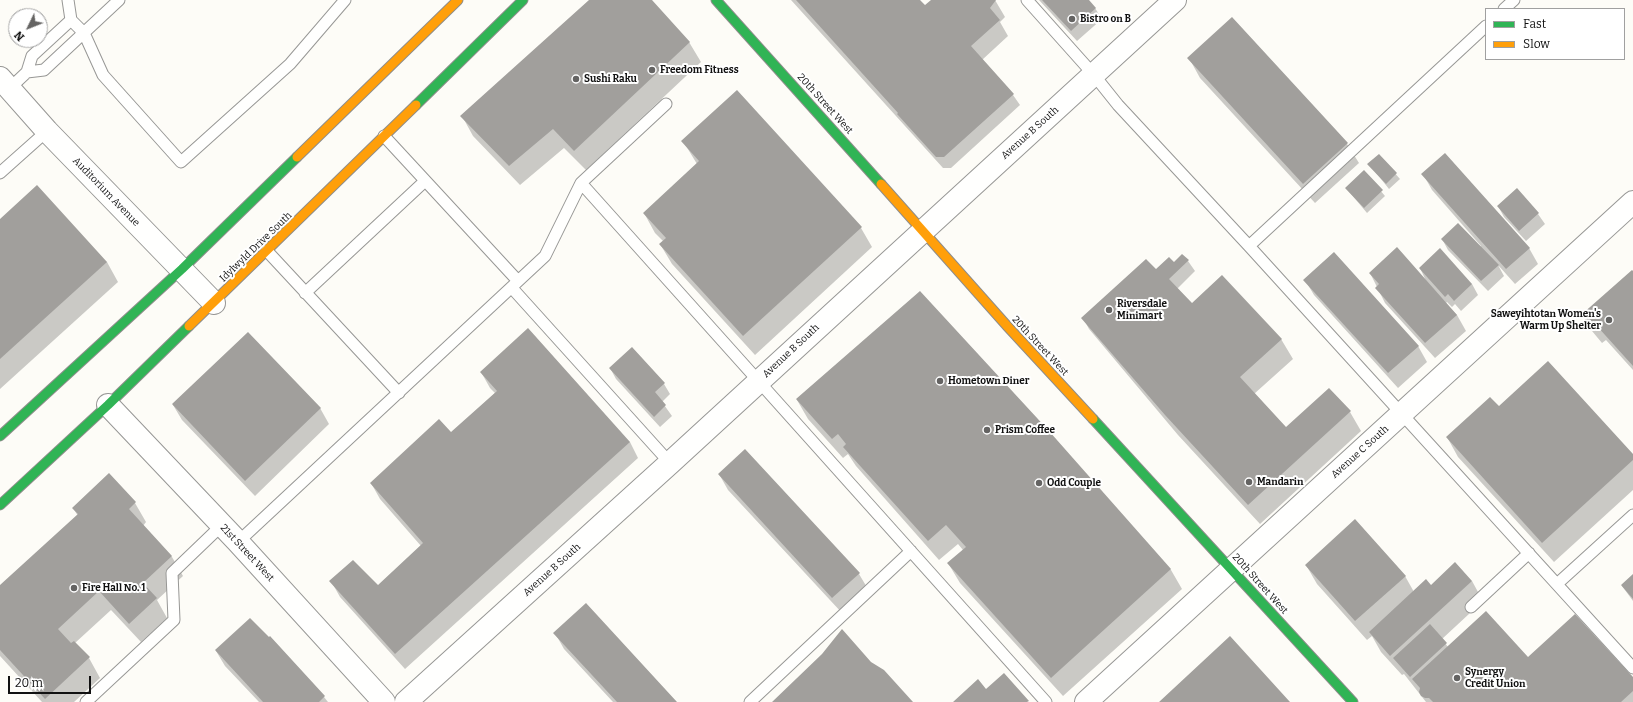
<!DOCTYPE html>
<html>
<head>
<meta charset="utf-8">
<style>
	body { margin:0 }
	#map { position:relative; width:1633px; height:702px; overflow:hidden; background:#fdfcf7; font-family:Bitter,serif }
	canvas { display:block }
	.legend { position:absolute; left:1485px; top:8px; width:140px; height:52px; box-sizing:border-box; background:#fff; border:1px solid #a0a0a0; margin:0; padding:5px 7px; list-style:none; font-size:12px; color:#111 }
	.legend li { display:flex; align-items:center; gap:8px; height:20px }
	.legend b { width:20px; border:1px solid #a0a0a0 }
	.north { position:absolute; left:8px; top:8px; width:40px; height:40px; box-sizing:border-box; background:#fff; border:1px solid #a0a0a0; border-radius:50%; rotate:227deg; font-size:11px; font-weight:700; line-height:16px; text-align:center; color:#111 }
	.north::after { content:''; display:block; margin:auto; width:14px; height:18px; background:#646362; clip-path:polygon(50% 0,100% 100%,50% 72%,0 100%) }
	.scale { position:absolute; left:8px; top:676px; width:83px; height:18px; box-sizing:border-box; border:2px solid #111; border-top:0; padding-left:5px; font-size:12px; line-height:14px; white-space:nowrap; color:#111; -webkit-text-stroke:3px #fff; paint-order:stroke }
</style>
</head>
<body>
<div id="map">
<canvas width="1633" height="702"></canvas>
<ul class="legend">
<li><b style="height:5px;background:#30b455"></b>Fast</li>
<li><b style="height:5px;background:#ff9f0a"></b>Slow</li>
</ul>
<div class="north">N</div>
<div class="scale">20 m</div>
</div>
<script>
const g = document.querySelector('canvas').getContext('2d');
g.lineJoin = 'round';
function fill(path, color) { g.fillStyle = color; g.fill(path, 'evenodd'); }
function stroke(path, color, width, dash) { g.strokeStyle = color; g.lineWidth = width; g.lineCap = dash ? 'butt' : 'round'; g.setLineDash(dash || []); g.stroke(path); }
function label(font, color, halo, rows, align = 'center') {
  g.font = font + ' Bitter,serif'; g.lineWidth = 4; g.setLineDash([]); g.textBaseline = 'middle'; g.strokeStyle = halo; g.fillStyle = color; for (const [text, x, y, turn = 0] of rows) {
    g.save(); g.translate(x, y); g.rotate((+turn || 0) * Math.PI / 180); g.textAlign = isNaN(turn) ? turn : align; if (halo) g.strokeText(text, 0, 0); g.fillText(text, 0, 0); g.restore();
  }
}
fill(new Path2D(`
	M590,0H651L689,42L701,62L586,170L564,148L520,185L473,136L462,116Z
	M791,0H919L925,7L933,0H995L1005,17L1000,22L1008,36L982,60L1013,95L1020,105L951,168H943Z
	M1039,0H1088L1095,8L1102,19L1077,41Z
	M1232,18L1347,144L1359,163L1315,203L1200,78L1189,58Z
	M737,92L861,228L872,247L755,355L672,264L660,244L663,241L655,233L644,213L697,164L683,141Z
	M1379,155L1400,179L1389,189L1369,164Z
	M1364,171L1385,196L1367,213L1346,188Z
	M1423,174L1529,248L1538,264L1515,284L1498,265L1504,276L1488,291L1448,250L1442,239L1480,247L1481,246L1432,190Z
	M1498,206L1538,214L1545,224L1526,241L1504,217Z
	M0,220L107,262L118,282L0,389Z
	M1182,255L1188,261L1195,271L1177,289L1191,304L1281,339L1293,359L1254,394L1286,429L1350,412L1361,431L1260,524L1178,435L1089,329L1083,318L1156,271L1174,264Z
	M1420,268L1472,284L1478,295L1461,311L1455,304L1452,307L1447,302L1446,303L1457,315L1466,331L1435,358L1385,303L1370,273L1426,281Z
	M1633,273V370L1606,340L1602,343L1592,331L1583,316Z
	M1305,280L1418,346L1427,362L1398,388L1314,295Z
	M610,368L664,384L670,394L662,402L672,416L660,427L616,379Z
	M481,372L630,442L638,458L405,669L340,597L331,581L378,586L421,546L380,499L371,483L451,434L495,393L490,388Z
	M797,400L1049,432L1171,570L1182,589L1063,696L960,583L948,563L963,550L958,544L939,560L856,466L848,454L843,458L808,419Z
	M173,405L320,408L329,424L255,496L182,420Z
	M1498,407L1633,456V490L1554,562L1458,457L1447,437Z
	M719,474L859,574L868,589L842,613L728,490Z
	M135,503L146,522L143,526L172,557L183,576L157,600L167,618L141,642L111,610L75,643L89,658L100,678L74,702H42L0,656V587L78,516L73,508Z
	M1306,565L1405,576L1414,592L1431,586L1472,581L1483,601L1442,639L1448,647L1528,659L1633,679V702H1426L1404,674L1402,675L1381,652L1372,636L1367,640L1317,584Z
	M1633,575V601L1622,586Z
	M555,633L675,702H613L564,649Z
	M270,637L324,697L328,702H259L225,666L216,651L269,639Z`), '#0003');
fill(new Path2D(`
	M589,0H652L690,42L574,151L553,129L509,166L460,116Z
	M796,0H920L925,5L931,0H996L990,8L1000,20L971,46L1014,94L944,157H936L897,114L898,113Z
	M1042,0H1089L1096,8L1071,31Z
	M1232,17L1348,143L1303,184L1187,58Z
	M737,90L862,227L743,336L659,244L666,238L643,213L699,161L681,141Z
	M1445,153L1530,248L1506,269L1421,174Z
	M1379,154L1397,173L1386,184L1367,164Z
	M1364,170L1383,190L1364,208L1345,188Z
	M37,185L107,262L0,359V219Z
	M1517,188L1539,213L1519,231L1497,206Z
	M1458,223L1499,265L1481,281L1441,239Z
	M1397,247L1457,315L1425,343L1375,288L1379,284L1369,273Z
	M1440,248L1472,284L1454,301L1448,294L1445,297L1419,268Z
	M1334,252L1419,346L1388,373L1303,280Z
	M1182,254L1189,260L1169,279L1192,303L1222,275L1282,339L1240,377L1286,427L1329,388L1351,411L1248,505L1165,415L1081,318L1146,259L1156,269L1169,257L1174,262Z
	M1632,270L1633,271V366L1596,325L1593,328L1581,315Z
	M920,291L1049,431L1171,569L1051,678L947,563L966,547L946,525L928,541L843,447L846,444L838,434L832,439L796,399Z
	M528,328L630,442L395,654L329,581L353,560L378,585L423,543L370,483L439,419L451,432L497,391L480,372Z
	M248,332L321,408L245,481L172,404Z
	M632,347L665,383L655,392L666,405L654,417L609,368Z
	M1548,361L1633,454V460L1542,543L1446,437L1490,397L1499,406Z
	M745,449L860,573L832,598L718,474Z
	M109,473L136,502L129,509L172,556L143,583L157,598L129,624L99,591L58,629L71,643L74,641L90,657L45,699L0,650V585L78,514L72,508Z
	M1355,519L1406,576L1355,621L1305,565Z
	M1455,562L1472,581L1390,656L1369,632L1426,579L1431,585Z
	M1633,574V599L1621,585Z
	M586,603L677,702H617L553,633Z
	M1486,611L1528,657L1575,614L1633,677V691L1621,702H1433L1429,698H1425L1421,696L1419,692L1420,688L1412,679Z
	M250,618L269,637L270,636L325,696L319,702H263L215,650Z
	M1430,624L1447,643L1410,677L1393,658Z
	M842,629L871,662L884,670L913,702H772L822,654Z
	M1230,636L1290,702H1159Z
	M1004,673L1029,701L1027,702H953L978,679L986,689Z`), '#a19f9c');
const lane = new Path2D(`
	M68,0L71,20L84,33L103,75L181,162L290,64L345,0
	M1027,0L1094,75L1118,105L1249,246L1633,668
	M1504,9L1514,0
	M27,72L44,70L119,0
	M9,89L27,72L32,56L71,20
	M384,136L518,281
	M0,173L47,131
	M581,183L1046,702
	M1249,246L1486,26
	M267,251L399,393
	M512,288L670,463
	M305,293L425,181
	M238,542L545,256L581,183L666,104
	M1557,584L1633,515
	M1471,607L1529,553
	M86,702L174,620L172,573L222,525
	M750,702L911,551`);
const street = new Path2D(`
	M0,78L47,131L214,303
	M108,405L238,542L384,702
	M406,702L670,463L1175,0
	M1086,702L1633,202`);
const fast = new Path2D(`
	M716,0L881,184
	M416,105L523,0
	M1093,419L1353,702
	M0,436L182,269L297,157
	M0,505L108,405L189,326`);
const slow = new Path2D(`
	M297,157L458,0
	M881,184L1008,327L1093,419
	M189,326L416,105`);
stroke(lane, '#979795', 13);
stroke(street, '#979795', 24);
stroke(fast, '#8e8d8b', 11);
stroke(slow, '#8e8d8b', 11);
stroke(lane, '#fffffe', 11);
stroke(street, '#fffffe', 22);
stroke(fast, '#30b455', 9);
stroke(slow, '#ff9f0a', 9);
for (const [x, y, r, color] of [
	[1072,19,4,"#646362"],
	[652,70,4,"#646362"],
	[576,79,4,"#646362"],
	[1109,310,4,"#646362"],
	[1609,320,4,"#646362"],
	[940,381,4,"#646362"],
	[987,430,4,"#646362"],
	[1249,482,4,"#646362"],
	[1039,483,4,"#646362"],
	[74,588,4,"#646362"],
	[1457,678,4,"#646362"]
]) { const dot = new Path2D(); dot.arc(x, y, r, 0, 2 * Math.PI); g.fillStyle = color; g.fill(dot); stroke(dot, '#fff', 1.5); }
label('bold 10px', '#111', '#fff', [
	["Bistro on B",1080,19],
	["Freedom Fitness",660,70],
	["Sushi Raku",584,79],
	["Riversdale",1117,304],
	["Minimart",1117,316],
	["Saweyihtotan Women's",1601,314,"right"],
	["Warm Up Shelter",1601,326,"right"],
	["Hometown Diner",948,381],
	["Prism Coffee",995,430],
	["Mandarin",1257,482],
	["Odd Couple",1047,483],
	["Fire Hall No. 1",82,588],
	["Synergy",1465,672],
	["Credit Union",1465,684]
], 'left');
label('10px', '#111', '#fff', [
	["20th Street West",825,104,48],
	["Avenue B South",1030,133,-42],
	["Auditorium Avenue",106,192,46],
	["Idylwyld Drive South",256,247,-44],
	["20th Street West",1040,346,47],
	["Avenue B South",791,351,-43],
	["Avenue C South",1360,452,-42],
	["21st Street West",247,553,47],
	["Avenue B South",552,570,-42],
	["20th Street West",1260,584,48]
]);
</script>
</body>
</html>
